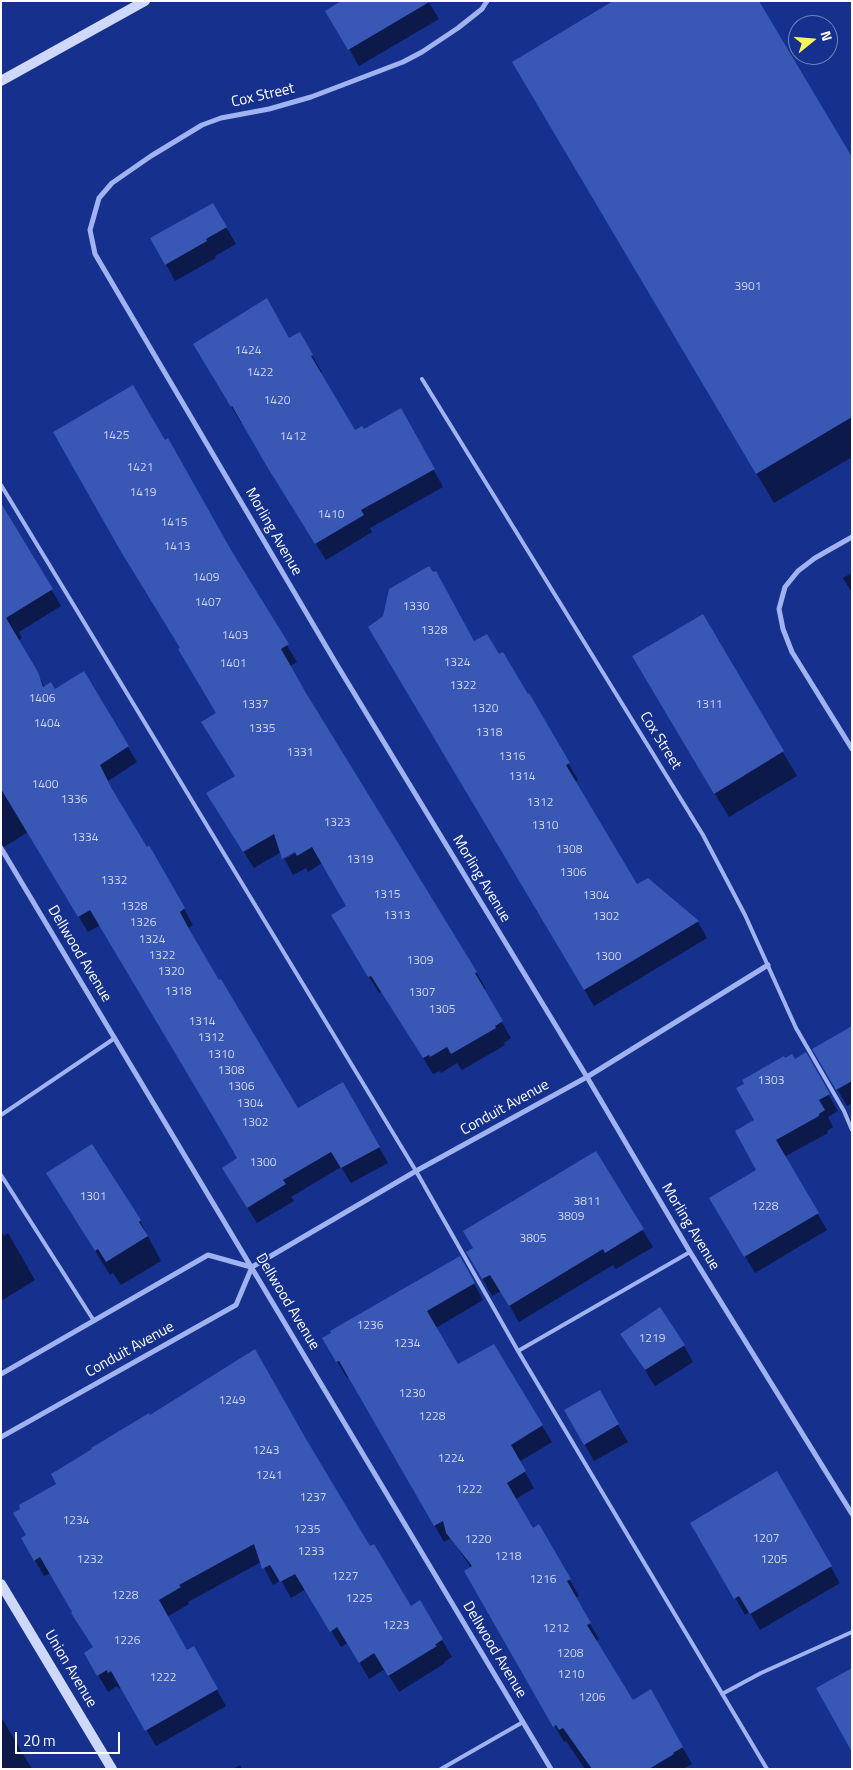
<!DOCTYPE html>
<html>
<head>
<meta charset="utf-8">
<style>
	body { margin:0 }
	#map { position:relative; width:853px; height:1770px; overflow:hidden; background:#15308d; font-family:"Titillium Web",sans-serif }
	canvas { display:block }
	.frame { position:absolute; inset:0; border:2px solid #fff; pointer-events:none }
	.north { position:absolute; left:788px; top:15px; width:50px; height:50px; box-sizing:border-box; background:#15308d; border:1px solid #7383bb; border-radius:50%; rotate:73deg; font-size:14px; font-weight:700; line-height:20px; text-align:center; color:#fff }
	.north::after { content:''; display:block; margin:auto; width:18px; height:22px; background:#fff25f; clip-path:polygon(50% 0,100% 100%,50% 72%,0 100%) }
	.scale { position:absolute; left:15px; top:1732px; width:105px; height:22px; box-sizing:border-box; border:2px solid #fff; border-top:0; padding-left:6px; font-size:15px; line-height:18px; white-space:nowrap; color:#fff; -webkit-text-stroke:4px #15308d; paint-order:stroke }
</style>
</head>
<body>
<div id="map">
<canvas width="853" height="1770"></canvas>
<div class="frame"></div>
<div class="north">N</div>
<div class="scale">20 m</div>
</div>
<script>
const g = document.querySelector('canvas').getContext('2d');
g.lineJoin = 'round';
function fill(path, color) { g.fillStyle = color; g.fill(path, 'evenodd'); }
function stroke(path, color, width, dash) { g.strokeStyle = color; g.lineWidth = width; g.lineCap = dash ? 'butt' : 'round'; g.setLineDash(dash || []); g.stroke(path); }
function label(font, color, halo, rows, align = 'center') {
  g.font = font + ' "Titillium Web",sans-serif'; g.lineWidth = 4; g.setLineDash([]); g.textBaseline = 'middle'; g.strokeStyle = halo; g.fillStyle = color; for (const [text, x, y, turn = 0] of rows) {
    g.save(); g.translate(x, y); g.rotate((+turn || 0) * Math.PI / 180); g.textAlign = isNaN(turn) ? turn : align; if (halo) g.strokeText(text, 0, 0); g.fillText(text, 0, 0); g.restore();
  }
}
fill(new Path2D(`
	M428,1L439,19L359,66L327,11Z
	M531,92L852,159V457L774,503Z
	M226,227L236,244L215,256L216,258L175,281L152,239Z
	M299,334L322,372L320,373L354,432L410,427L443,487L370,528L372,532L326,560L277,482L243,422L241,423L204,361L289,340Z
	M10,520L61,606L19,632L22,638L18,641L45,687L54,690L84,673L128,747L137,762L108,781L118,803L146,848L149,847L193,925L188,928L195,942L298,1110L343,1084L388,1163L351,1183L341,1167L291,1197L294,1201L257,1223L232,1184L239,1159L100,925L88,932L28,832L1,849V525Z
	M233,556L297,662L290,666L476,972L486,989L483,990L511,1038L504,1043L505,1045L462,1070L457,1063L441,1073L440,1071L433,1074L382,992L379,993L342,932L348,906L322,863L308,872L306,868L293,875L281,852L254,868L207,794L236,777L217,714ZM301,850L285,859V856Z
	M852,573V593L843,578Z
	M702,616L797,776L729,817L647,681Z
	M370,627L474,643L498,655L527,696L529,695L578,780L575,782L636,885L698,922L707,938L594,1006Z
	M852,1028V1103L847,1106L814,1049Z
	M805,1054L838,1111L828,1117L833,1127L827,1131L828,1133L784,1157L827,1230L755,1273L711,1199L758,1170L756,1121L794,1060Z
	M595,1152L653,1247L616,1269L613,1265L519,1322L501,1291L492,1296L468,1252Z
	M47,1173L140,1221L161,1261L121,1285L113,1273L110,1275Z
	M1,1231L4,1236L8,1233L35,1280L1,1301Z
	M459,1257L483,1300L436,1328L458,1366L493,1346L552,1442L519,1462L534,1488L516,1499L532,1530L539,1526L579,1596L575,1598L599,1639L596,1641L632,1701L650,1691L692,1764L683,1769H585L566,1741L564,1742L483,1602L471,1568L451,1538L444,1542L350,1376L347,1378L324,1339Z
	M622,1334L684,1346L693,1362L655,1386Z
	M599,1392L628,1442L594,1461L566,1411Z
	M309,1447L370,1548L411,1608L420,1602L452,1657L444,1662L445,1663L399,1692L385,1669L369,1679L348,1643L341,1647L306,1589L291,1598L281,1580L273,1585L261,1562L188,1602L189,1604L167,1617L186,1651L193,1648L226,1706L156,1746L121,1687L119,1689L117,1686L108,1692L85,1653L94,1648L51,1573L44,1576L22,1538Z
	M776,1473L840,1583L760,1630L749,1612L745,1615L692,1523Z
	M1,1717L32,1769H1Z
	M240,1765L242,1769H233Z`), '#0007');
fill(new Path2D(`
	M341,1H431L348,50L325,11Z
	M613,1H759L852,157V417L756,474L512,62Z
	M213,203L227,227L206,239L207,241L165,265L150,238Z
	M267,298L289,338L300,332L313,355L311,356L355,430L362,426L364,429L401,408L435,469L361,510L364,515L315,544L266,465L232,406L231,407L193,344Z
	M133,385L165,440L168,438L231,550L289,644L281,649L305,691L477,972L475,973L503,1021L495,1026L496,1028L451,1054L447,1047L430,1057L429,1055L423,1058L371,976L368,977L331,915L346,906L312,847L297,856L295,852L282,859L274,834L243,852L206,793L235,776L201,722L216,713L178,649L180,648L120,550L53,432Z
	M1,503L53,589L6,618L38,672L43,687L51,682L55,689L84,671L129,746L100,765L112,789L147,847L149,845L185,908L180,912L189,929L219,980L221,979L298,1108L343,1082L380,1147L341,1168L331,1152L283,1180L286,1184L247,1208L222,1168L237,1158L222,1132L90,910L78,917L1,789Z
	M429,566L433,572L436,571L474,641L487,634L499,654L503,652L528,694L529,693L570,763L566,765L637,884L648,878L699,921L584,990L368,627L383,616L389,589Z
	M703,614L784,751L714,794L632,656Z
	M852,1026V1081L836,1090L812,1049Z
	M806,1052L830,1094L819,1100L825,1110L819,1114V1116L776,1140L819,1213L744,1257L709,1198L756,1170L735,1131L754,1120L736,1088L744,1084L742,1080L784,1056L785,1058L792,1054L795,1059Z
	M92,1144L141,1220L139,1222L148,1236L106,1262L98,1249L95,1251L46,1173Z
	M596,1151L644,1229L605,1253L603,1249L509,1306L490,1275L482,1279L466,1252L473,1248L463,1231Z
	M460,1256L475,1283L427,1311L458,1364L494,1344L543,1425L511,1445L526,1471L507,1483L533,1528L539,1524L571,1579L567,1581L591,1623L587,1625L633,1700L651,1689L683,1747L673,1753L674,1754L649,1769H592L563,1728L559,1730L556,1725L553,1727L464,1571L472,1566L446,1533L443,1521L434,1526L339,1361L336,1362L322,1338L331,1333L330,1331Z
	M660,1307L685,1345L645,1370L620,1334Z
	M255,1349L306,1439L370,1546L374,1544L411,1606L420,1600L443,1639L435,1645L437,1646L388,1676L374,1653L359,1663L337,1627L330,1632L295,1574L280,1582L270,1565L262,1569L254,1544L179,1585L181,1587L159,1600L187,1650L194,1646L218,1689L145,1731L111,1671L108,1673L107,1670L97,1676L84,1653L93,1647L71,1613L72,1612L40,1557L34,1561L21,1538L26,1535L13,1513L20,1509L19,1505L56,1484L51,1474L92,1449L91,1448L149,1413L150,1415Z
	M600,1390L619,1424L584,1445L564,1410Z
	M777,1471L832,1566L750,1614L739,1596L734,1599L690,1523Z
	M852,1668V1752L816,1688Z`), '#3957b4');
stroke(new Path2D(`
	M422,379L703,835L745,915L796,1028L844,1111L852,1130
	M1,485L416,1171L518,1351L767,1769
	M1,1115L115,1038
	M1,1175L94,1321
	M518,1351L690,1252
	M722,1694L761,1673L852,1632
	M441,1769L523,1722`), '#a0b3f0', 4);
stroke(new Path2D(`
	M487,1L482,9L458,28L422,52L403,62L311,97L269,109L221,118L202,125L151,156L112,183L99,198L90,230L95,254L337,665L587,1077L690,1252L852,1514
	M852,537L815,558L798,571L785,587L779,609L783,629L792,652L852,749
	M1,848L551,1769
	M1,1374L208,1255L251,1267
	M1,1437L236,1305L252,1267L416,1171L587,1077L768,965`), '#a0b3f0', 5);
stroke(new Path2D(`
	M1,81L145,1
	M1,1584L112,1769`), '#ced8fb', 10);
label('12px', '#ced5ec', null, [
	["3901",748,287],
	["1424",248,351],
	["1422",260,373],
	["1420",277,401],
	["1425",116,436],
	["1412",293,437],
	["1421",140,468],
	["1419",143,493],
	["1410",331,515],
	["1415",174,523],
	["1413",177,547],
	["1409",206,578],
	["1407",208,603],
	["1330",416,607],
	["1328",434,631],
	["1403",235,636],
	["1324",457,663],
	["1401",233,664],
	["1322",463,686],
	["1406",42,699],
	["1337",255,705],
	["1311",709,705],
	["1320",485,709],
	["1404",47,724],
	["1335",262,729],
	["1318",489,733],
	["1331",300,753],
	["1316",512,757],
	["1314",522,777],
	["1400",45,785],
	["1336",74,800],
	["1312",540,803],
	["1323",337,823],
	["1310",545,826],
	["1334",85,838],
	["1308",569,850],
	["1319",360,860],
	["1306",573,873],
	["1332",114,881],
	["1315",387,895],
	["1304",596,896],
	["1328",134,907],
	["1313",397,916],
	["1302",606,917],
	["1326",143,923],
	["1324",152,940],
	["1322",162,956],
	["1300",608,957],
	["1309",420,961],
	["1320",171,972],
	["1318",178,992],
	["1307",422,993],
	["1305",442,1010],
	["1314",202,1022],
	["1312",211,1038],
	["1310",221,1055],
	["1308",231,1071],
	["1303",771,1081],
	["1306",241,1087],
	["1304",250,1104],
	["1302",255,1123],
	["1300",263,1163],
	["1301",93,1197],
	["3811",587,1202],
	["1228",765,1207],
	["3809",571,1217],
	["3805",533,1239],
	["1236",370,1326],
	["1219",652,1339],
	["1234",407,1344],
	["1230",412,1394],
	["1249",232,1401],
	["1228",432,1417],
	["1243",266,1451],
	["1224",451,1459],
	["1241",269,1476],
	["1222",469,1490],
	["1237",313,1498],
	["1234",76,1521],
	["1235",307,1530],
	["1207",766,1539],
	["1220",478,1540],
	["1233",311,1552],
	["1218",508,1557],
	["1232",90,1560],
	["1205",774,1560],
	["1227",345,1577],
	["1216",543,1580],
	["1228",125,1596],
	["1225",359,1599],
	["1223",396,1626],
	["1212",556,1629],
	["1226",127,1641],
	["1208",570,1654],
	["1210",571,1675],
	["1222",163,1678],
	["1206",592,1698]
]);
label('15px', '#fff', '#15308d', [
	["Cox Street",263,96,-13],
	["Morling Avenue",273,532,60],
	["Cox Street",660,741,58],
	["Morling Avenue",481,879,59],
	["Dellwood Avenue",79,954,59],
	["Conduit Avenue",505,1108,-29],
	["Morling Avenue",690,1227,59],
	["Dellwood Avenue",287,1302,59],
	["Conduit Avenue",130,1350,-29],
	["Dellwood Avenue",494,1650,59],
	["Union Avenue",70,1669,59]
]);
</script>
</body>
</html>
